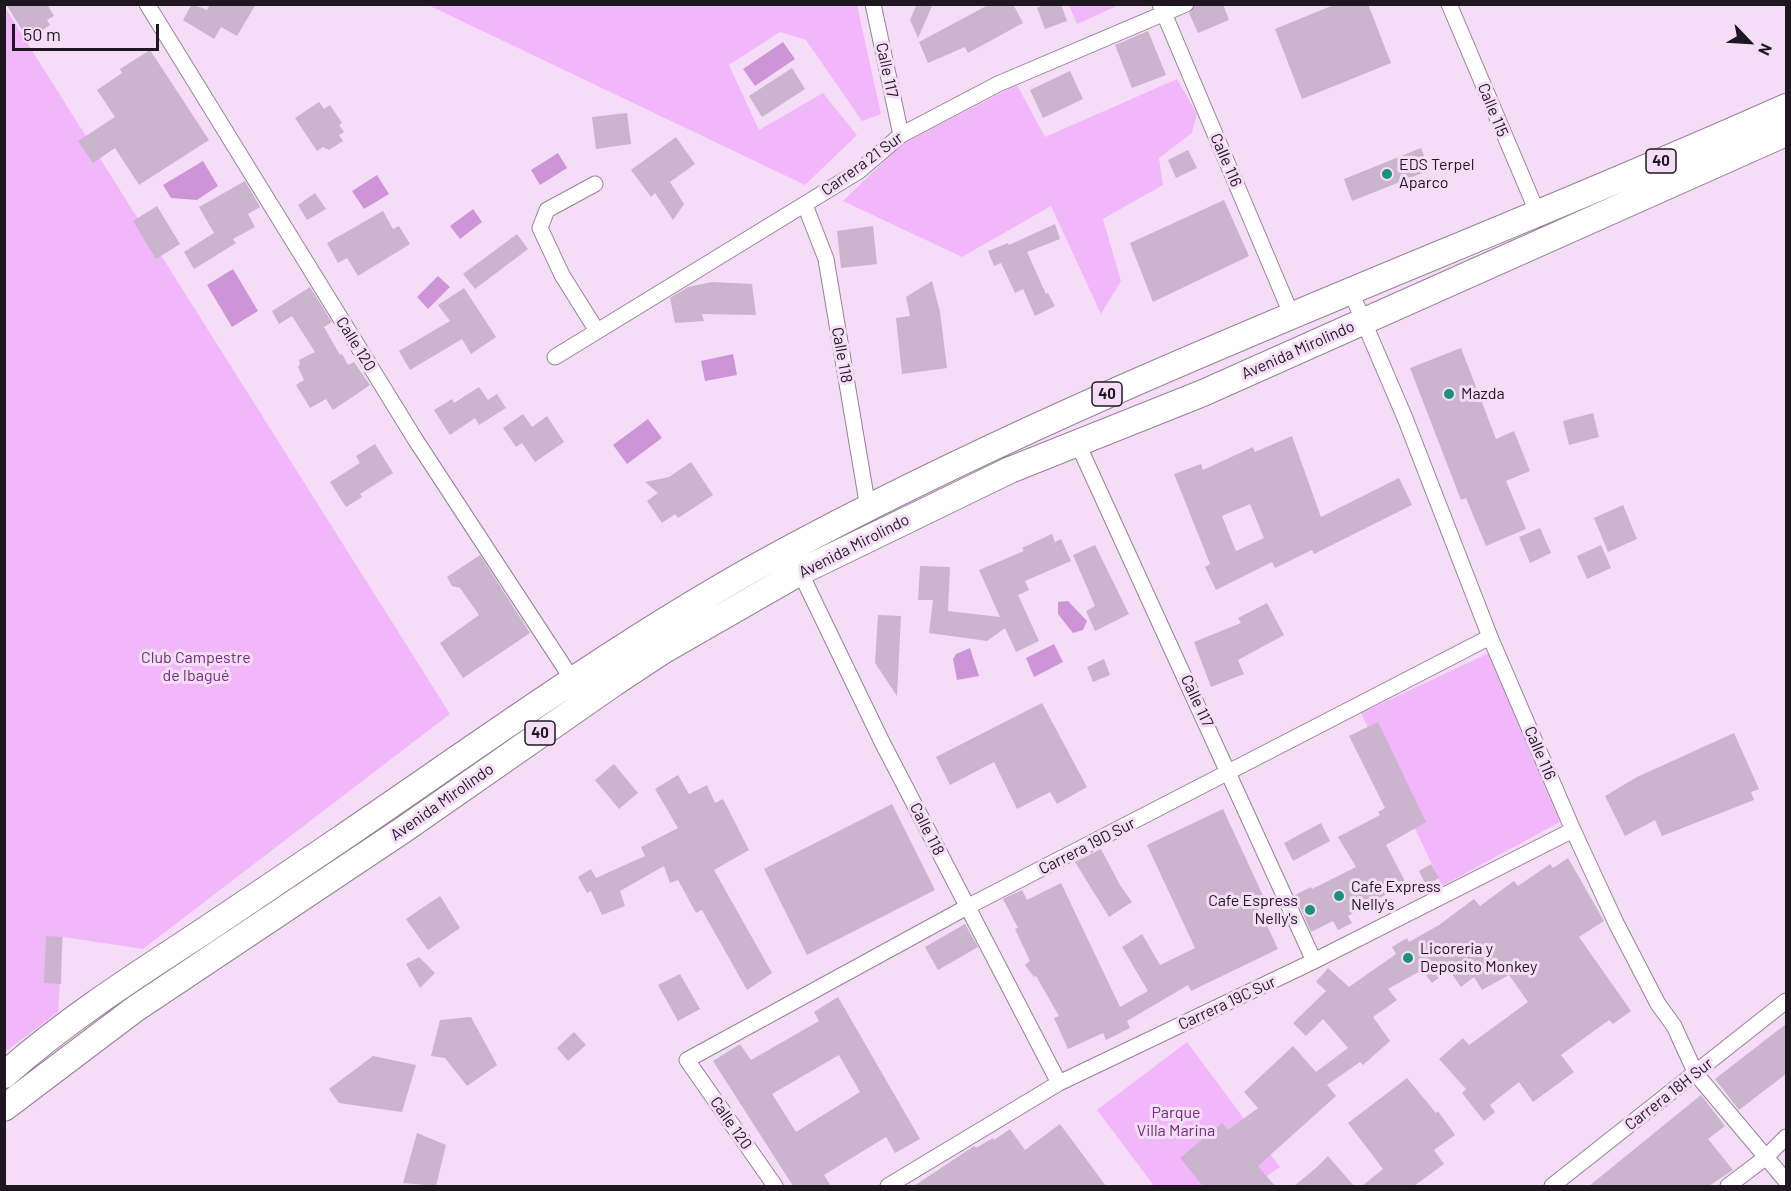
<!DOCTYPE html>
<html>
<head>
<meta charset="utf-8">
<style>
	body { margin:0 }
	#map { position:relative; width:1791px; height:1191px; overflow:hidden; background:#f5ddf8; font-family:Barlow,sans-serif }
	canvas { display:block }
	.frame { position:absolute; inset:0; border:6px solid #1f1720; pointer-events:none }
	.north { position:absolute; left:1719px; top:12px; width:60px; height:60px; -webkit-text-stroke:4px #f5ddf8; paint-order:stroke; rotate:115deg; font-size:16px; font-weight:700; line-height:24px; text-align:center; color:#1f1720 }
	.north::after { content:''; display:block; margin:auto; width:21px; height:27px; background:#1f1720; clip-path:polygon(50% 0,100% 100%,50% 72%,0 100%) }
	.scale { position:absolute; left:12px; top:24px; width:147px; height:27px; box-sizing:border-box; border:3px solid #1f1720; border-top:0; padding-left:8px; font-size:18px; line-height:21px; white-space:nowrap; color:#1f1720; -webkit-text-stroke:4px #f5ddf8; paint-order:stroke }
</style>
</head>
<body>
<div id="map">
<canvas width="1791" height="1191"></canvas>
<div class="frame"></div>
<div class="north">N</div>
<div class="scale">50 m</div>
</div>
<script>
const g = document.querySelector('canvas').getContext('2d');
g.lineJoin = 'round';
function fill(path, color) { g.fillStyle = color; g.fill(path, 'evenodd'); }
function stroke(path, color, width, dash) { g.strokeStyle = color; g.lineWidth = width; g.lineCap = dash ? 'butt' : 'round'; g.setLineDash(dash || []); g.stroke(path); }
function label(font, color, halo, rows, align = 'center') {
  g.font = font + ' Barlow,sans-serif'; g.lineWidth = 6; g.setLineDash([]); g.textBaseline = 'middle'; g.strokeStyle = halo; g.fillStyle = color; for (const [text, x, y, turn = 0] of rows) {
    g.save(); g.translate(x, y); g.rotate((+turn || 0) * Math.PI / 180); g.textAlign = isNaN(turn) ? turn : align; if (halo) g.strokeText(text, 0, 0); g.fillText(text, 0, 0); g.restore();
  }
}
fill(new Path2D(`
	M428,5H857L881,114L862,121L806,40L780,32L729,65L759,130L823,93L857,135L805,185Z
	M1069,5H1119L1077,24Z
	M4,6L450,714L143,949L63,937L58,1012L5,1052Z
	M1177,79L1197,114L1192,133L1159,158L1163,185L1103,219L1121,281L1101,314L1051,206L962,257L843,201L902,144L1017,85L1045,137Z
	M1489,653L1560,822L1442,886L1361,713Z
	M1187,1042L1280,1167L1253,1186H1154L1097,1110Z`), '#f2b7fb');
fill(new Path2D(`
	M783,42L795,59L755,86L743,69Z
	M558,153L567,168L540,185L531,170Z
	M203,161L218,186L197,200L171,198L163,185Z
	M377,175L389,194L364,209L352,191Z
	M473,209L482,222L460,239L450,226Z
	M233,269L258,311L232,327L207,285Z
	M438,276L450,287L428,309L417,297Z
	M733,354L737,375L705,381L701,361Z
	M648,419L662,438L627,464L613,445Z
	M1068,601L1087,621L1083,630L1073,633L1058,614V602Z
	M1054,644L1063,662L1034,677L1026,658Z
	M970,648L979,676L957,680L953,659L956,654Z`), '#ce94d8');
fill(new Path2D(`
	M6,4H47L54,16L47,20L50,25L28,40Z
	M192,4L207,10L210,4H256L237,36L221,27L214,39L183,20Z
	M917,4H933L918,38L910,20Z
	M990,4H1013L1023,23L968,53L965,47L928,63L919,42Z
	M1045,4H1061L1067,21L1045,29L1037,8Z
	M1196,4H1223L1229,20L1198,33L1189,13Z
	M1336,4H1368L1391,63L1302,99L1275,29Z
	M1148,31L1166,75L1132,88L1115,45Z
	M150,50L209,140L139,185L115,148L93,163L78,141L115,117L97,90L122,73L120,69Z
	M792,68L805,89L762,117L749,96Z
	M1070,71L1083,99L1043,118L1030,90Z
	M319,102L324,109L330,105L342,123L339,125L344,132L339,135L343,141L329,150L323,147L317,151L295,118Z
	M627,113L631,144L596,149L592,117Z
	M676,137L695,164L670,182L684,204L673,220L655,193L651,197L631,170Z
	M1421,148L1430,170L1352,201L1344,179Z
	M1188,150L1197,168L1176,178L1168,160Z
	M245,181L260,207L248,214L255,227L233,239L236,243L194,269L184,252L214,233L199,207Z
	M315,193L326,209L307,220L298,205Z
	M1224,200L1249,256L1153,302L1130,243Z
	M157,206L180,244L156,259L133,221Z
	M383,211L393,229L399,226L410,244L358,276L347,258L338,263L327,243Z
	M1055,224L1060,239L1027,252L1046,294L1048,293L1055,306L1035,316L1023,289L1015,293L1001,263L994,266L988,251L1008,243L1009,245Z
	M873,226L877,264L841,268L837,231Z
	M517,234L528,249L475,289L463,274Z
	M932,281L940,312L947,368L902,374L896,318L910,316L906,297Z
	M712,282L752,284L756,315L702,314L704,321L675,323L670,298L688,287Z
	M310,287L332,322L324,327L340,355L342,354L348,365L354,362L370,385L333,410L326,399L310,408L296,385L304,380L298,367L300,364L299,360L315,352L292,316L279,324L272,311Z
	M464,288L496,337L471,354L462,339L410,370L399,351L450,321L438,305Z
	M1461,348L1496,439L1514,431L1530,471L1506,481L1526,529L1486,546L1466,498L1461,500L1410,368Z
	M479,387L488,400L497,394L506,408L479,425L475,418L450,435L434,410L452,399L454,403Z
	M1593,413L1599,437L1569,445L1563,421Z
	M523,414L532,427L547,416L564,442L535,462L522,443L516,447L503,428Z
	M1292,436L1321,517L1399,478L1412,505L1314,554L1312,550L1275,568L1272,562L1216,590L1205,567L1210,564L1174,474L1201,464L1203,470L1253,447L1255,452ZM1250,504L1264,538L1236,551L1222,516Z
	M375,444L393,473L360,494L362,497L346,507L330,482L360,463L356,456Z
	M691,462L713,495L678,518L675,514L662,523L647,501L658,493L645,482L669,477Z
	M1623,505L1637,539L1608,552L1594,518Z
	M1540,528L1551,553L1530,563L1519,537Z
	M1052,534L1055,542L1061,539L1071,561L1025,581L1029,590L1018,595L1039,641L1016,652L1005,628L987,641L929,633L933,600H918L920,566L950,567L948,611L1000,617L979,570L1024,551L1022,548Z
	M1095,545L1129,614L1095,631L1086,611L1095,606L1073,555Z
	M1601,545L1611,568L1587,579L1577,556Z
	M480,555L530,633L463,678L440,643L479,615L460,588L452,586L447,577Z
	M1267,603L1284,635L1238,660L1244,674L1211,687L1194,642L1241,623L1238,618Z
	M878,615L901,616L897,696L875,663Z
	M1104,659L1110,675L1093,682L1087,667Z
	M1042,703L1087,787L1057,804L1050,792L1017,809L994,762L950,785L936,757Z
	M1378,722L1426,822L1386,845L1406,883L1348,916L1352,923L1338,930L1333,921L1311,932L1295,895L1311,887L1312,889L1356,867L1338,837L1380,815L1378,812L1385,808L1349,736Z
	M1734,733L1759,789L1751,792L1754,800L1662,836L1655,820L1625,836L1605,796L1637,777Z
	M614,764L638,793L619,809L595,780Z
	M678,775L689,794L707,785L715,803L723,799L749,850L714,870L772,973L747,990L702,910L696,913L678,880L670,883L664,866L620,891L625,906L602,915L591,891L587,893L578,877L591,869L596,878L645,856L641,847L678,828L655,789Z
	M892,804L935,890L807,955L764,869Z
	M1223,809L1264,898L1256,902L1278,949L1191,991L1188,985L1127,1021L1130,1028L1106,1040L1103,1033L1068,1049L1054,1018L1059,1016L1036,976L1034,977L1025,965L1030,961L1015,929L1018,928L1003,899L1022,890L1027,900L1061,883L1120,1007L1148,991L1122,947L1142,934L1160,965L1195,948L1147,845Z
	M1321,823L1330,841L1293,861L1284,843Z
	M1101,849L1120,885L1132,902L1109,917L1075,862Z
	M1568,858L1604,921L1579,937L1631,1011L1613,1024L1609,1020L1561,1055L1574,1072L1533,1102L1519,1082L1490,1105L1495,1112L1484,1121L1462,1093L1466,1089L1439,1059L1463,1038L1469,1045L1528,1002L1509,975L1482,990L1474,977L1461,987L1449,970L1432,983L1422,970L1388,989L1397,1000L1373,1017L1390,1041L1363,1065L1360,1062L1327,1085L1336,1096L1258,1166L1275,1186H1203L1180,1158L1222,1123L1228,1130L1258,1108L1244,1092L1293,1046L1316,1072L1348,1048L1323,1019L1306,1036L1293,1023L1326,991L1316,982L1328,968L1349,987L1396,954L1392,947L1407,938L1409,942L1439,925L1474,899L1480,906L1514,881L1518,886L1550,864L1553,868Z
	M1431,864L1439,878L1426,885L1419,871Z
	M440,896L460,928L428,950L406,919Z
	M965,924L978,947L938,970L925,947Z
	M46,936L62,937L61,984L44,983Z
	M419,957L435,973L420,988L406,964Z
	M680,974L700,1009L678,1021L658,985Z
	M838,997L920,1139L895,1153L886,1137L824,1175L831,1186H793L713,1061L740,1044L751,1060L819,1021L814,1012ZM839,1055L860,1092L796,1132L772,1094Z
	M471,1017L497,1065L467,1086L445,1058L431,1056L440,1020Z
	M1786,1024V1074L1739,1110L1715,1079Z
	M574,1032L586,1045L568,1061L557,1048Z
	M373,1056L416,1065L402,1112L339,1103L329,1089Z
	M1407,1078L1436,1113L1438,1111L1455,1135L1434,1150L1444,1164L1414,1186H1362L1383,1169L1348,1123Z
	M1701,1095L1725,1126L1708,1139L1733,1170L1709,1186H1589Z
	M1060,1124L1106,1186H914L974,1146L976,1148L993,1138L994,1140L1010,1129L1025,1150Z
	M417,1133L446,1145L436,1186L403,1183Z
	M1328,1156L1354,1186H1294L1316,1168Z`), '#cab4ce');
const minor = new Path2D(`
	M147,4L415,439L572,679
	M873,4L901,135
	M1160,4L1292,316
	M1449,4L1538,214
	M595,184L547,210L540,228L562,275L597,331
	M805,205L826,259L868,508
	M1351,292L1405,418L1490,637L1573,830L1616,923L1658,1004L1674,1026L1696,1074L1786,1181
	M555,357L859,171L901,135L998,84L1186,4
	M1077,442L1314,961
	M800,572L882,742L1059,1083
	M775,1186L687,1060L967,907L1490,637
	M888,1186L1059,1083L1314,961L1573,830
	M1552,1186L1786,1001
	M1728,1186L1765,1158L1786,1137`);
const primary = new Path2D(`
	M4,1075C66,1020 135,976 204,931C249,901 294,870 339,840C492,736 640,627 804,541C1121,373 1459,253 1786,107
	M4,1108L135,1009L403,830L614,683L664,650L800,572L1010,470L1203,393L1786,133`);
stroke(minor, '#968199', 17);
stroke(primary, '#968199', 28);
stroke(minor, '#fff', 15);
stroke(primary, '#fff', 26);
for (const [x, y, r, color] of [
	[1387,174,6,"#1b9175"],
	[1449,394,6,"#1b9175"],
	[1339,896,6,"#1b9175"],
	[1310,910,6,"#1b9175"],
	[1408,958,6,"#1b9175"]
]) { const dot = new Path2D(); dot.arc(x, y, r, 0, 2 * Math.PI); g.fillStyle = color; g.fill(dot); stroke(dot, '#f5ddf8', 2); }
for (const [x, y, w] of [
	[1661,161,30],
	[1107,394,30],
	[540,733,30]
]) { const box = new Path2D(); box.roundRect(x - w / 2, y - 12, w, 24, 4.5); g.fillStyle = '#f5ddf8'; g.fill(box); stroke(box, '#1f1720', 1.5); }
label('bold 15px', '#1f1720', null, [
	["40",1661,161],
	["40",1107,394],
	["40",540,733]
]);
label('16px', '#1f1720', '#f5ddf8', [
	["Calle 117",887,70,78],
	["Calle 115",1493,110,68],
	["Calle 116",1226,160,67],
	["Carrera 21 Sur",862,164,-36],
	["Calle 120",356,344,58],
	["Avenida Mirolindo",1298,350,-24],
	["Calle 118",842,355,80],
	["Avenida Mirolindo",854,546,-27],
	["Calle 117",1197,701,65],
	["Calle 116",1540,753,67],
	["Avenida Mirolindo",442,802,-35],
	["Calle 118",927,829,63],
	["Carrera 19D Sur",1087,846,-27],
	["Carrera 19C Sur",1227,1003,-25],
	["Carrera 18H Sur",1669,1094,-38],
	["Calle 120",731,1123,55]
]);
label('16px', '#1f1720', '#f5ddf8', [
	["EDS Terpel",1399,165],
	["Aparco",1399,183],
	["Mazda",1461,394],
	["Cafe Express",1351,887],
	["Nelly's",1351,905],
	["Cafe Espress",1298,901,"right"],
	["Nelly's",1298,919,"right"],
	["Licoreria y",1420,949],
	["Deposito Monkey",1420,967]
], 'left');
label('16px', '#712c7d', '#f5ddf8', [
	["Club Campestre",196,658],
	["de Ibagué",196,676],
	["Parque",1176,1113],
	["Villa Marina",1176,1131]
]);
</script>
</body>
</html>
